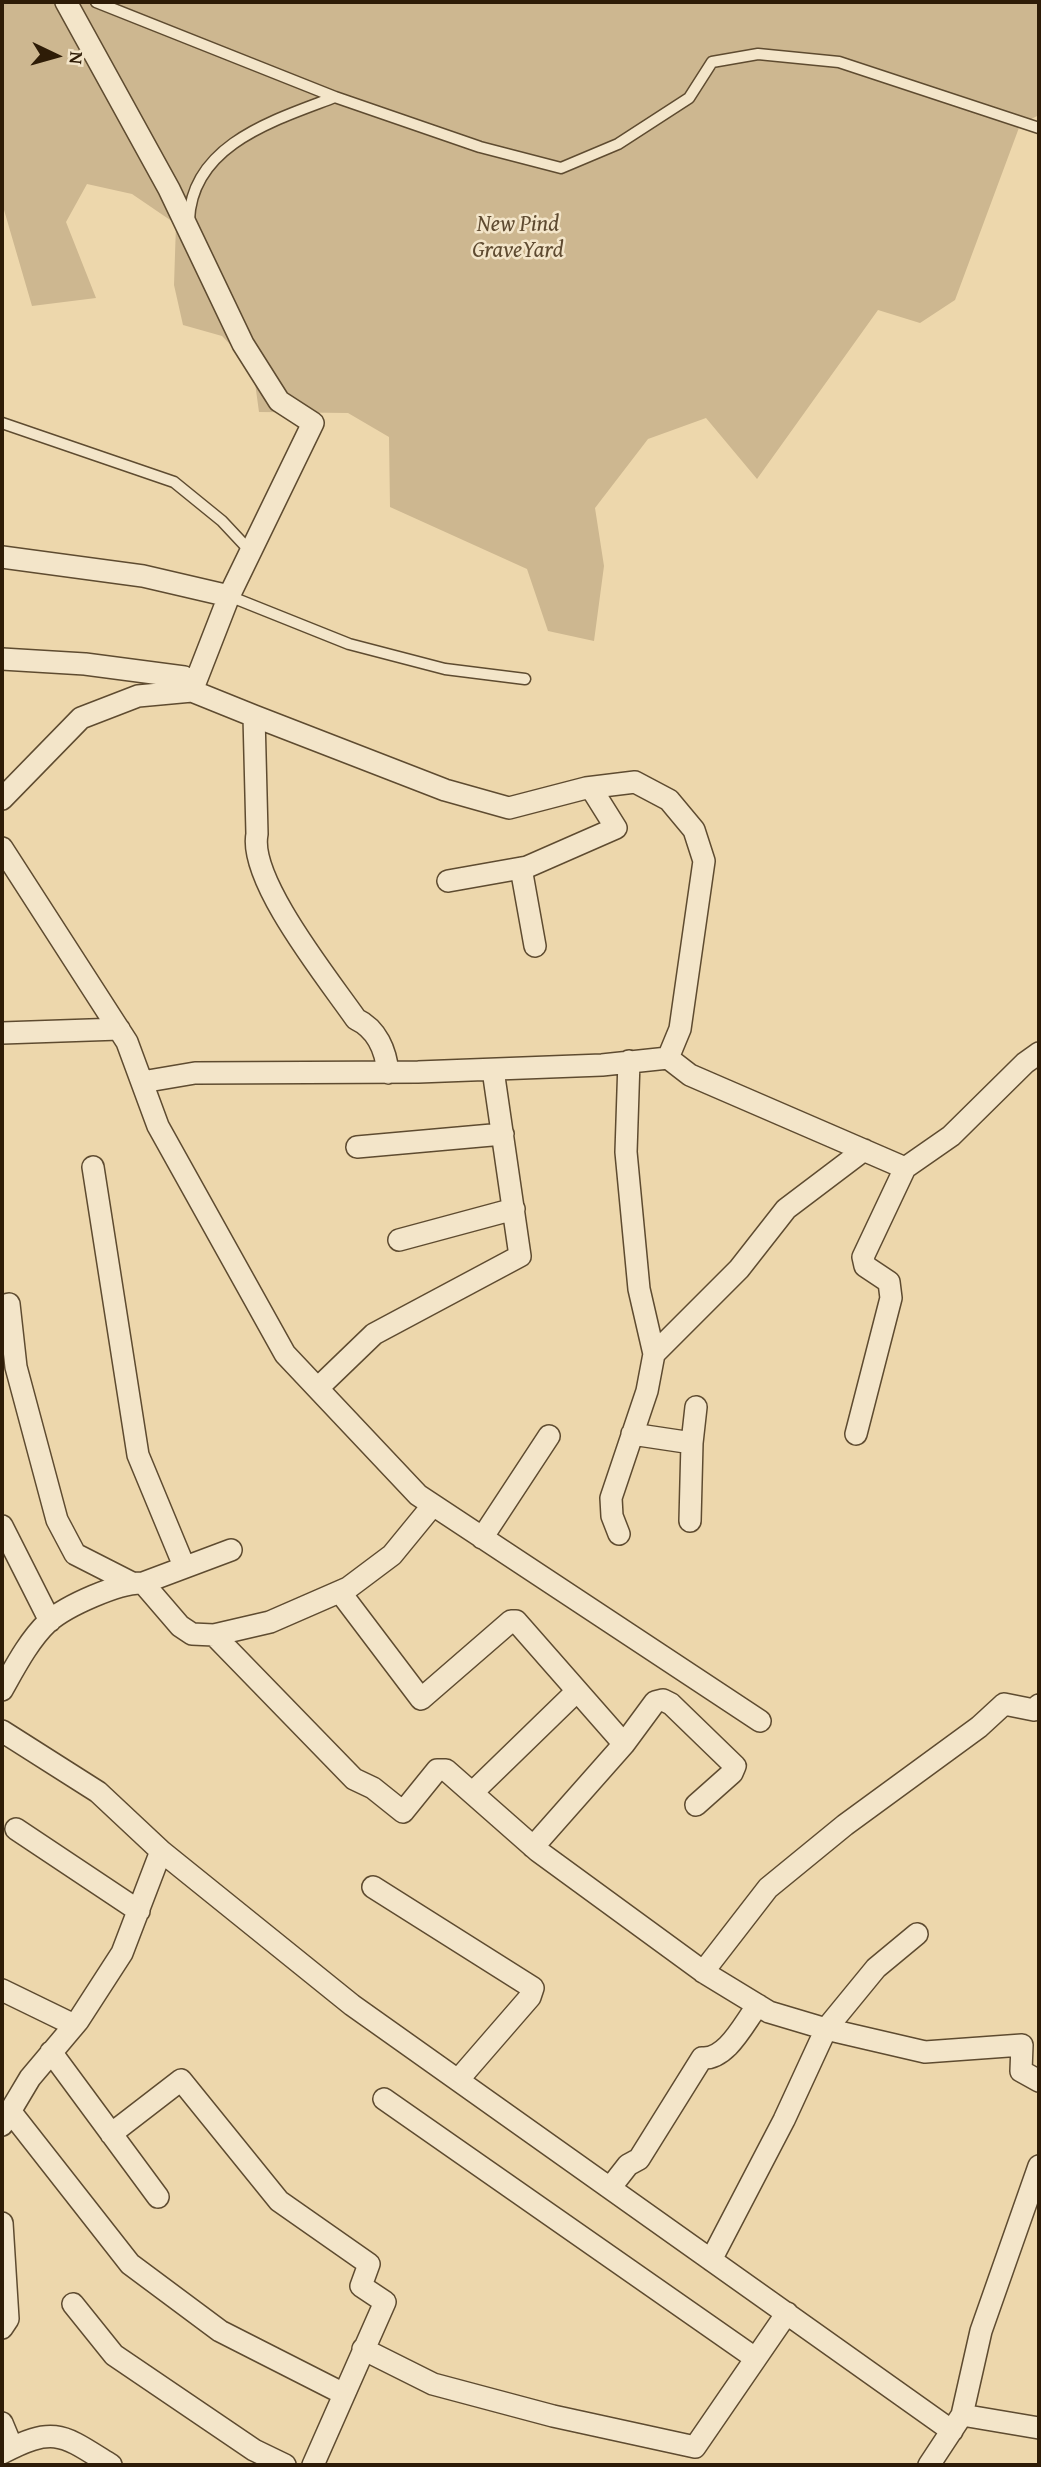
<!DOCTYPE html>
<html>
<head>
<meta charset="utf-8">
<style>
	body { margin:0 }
	#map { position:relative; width:1041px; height:2467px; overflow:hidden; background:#edd7ac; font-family:"Gentium Book Plus",serif }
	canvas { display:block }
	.frame { position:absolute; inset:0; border:4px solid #2e1c07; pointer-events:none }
	.north { position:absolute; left:21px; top:21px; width:70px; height:70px; -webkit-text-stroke:5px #f3e5c9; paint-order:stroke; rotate:95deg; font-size:19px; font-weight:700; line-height:28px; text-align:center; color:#2e1c07 }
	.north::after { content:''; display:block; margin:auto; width:24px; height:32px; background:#2e1c07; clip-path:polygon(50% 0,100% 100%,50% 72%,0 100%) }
</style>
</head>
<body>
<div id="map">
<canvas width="1041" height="2467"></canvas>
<div class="frame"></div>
<div class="north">N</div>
</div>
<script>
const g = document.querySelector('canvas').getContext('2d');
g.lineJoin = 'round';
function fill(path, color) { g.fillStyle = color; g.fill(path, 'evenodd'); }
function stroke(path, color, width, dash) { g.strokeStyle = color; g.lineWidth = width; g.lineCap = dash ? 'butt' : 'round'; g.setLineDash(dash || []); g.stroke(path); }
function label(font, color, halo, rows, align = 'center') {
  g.font = font + ' "Gentium Book Plus",serif'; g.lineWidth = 5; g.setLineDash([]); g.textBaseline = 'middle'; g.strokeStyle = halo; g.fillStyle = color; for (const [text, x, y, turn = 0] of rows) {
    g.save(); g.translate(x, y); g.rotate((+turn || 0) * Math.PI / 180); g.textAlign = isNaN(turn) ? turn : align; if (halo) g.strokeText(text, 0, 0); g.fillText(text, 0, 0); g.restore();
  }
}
fill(new Path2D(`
	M2,2H1039V115L1020,125L955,300L920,323L878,310L757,479L706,418L648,439L595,508L604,566L594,641L548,631L527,569L390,507L389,437L348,413L259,412L253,368L222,336L183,325L174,285L176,224L132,194L87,184L66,222L96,298L32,306L2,203Z`), '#cdb790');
const lane = new Path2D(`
	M96,2L335,97
	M189,220C192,144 275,120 335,97L480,147L561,168L618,144L689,98L712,62L758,54L839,62L1039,128
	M2,423L174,482L222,521L251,552
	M229,596L349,644L445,669L525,679`);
const street = new Path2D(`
	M2,557L143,576L229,596
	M2,659L85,664L184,677L192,691L254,716L445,790L509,808L586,788L635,782L669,800L694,830L704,861L680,1029L668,1058
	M254,716L257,834C248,880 329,980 356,1019C377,1029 386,1051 388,1073
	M2,799L81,718L138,696L192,691L229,596L313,423L279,401L243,344L169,189L66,2
	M2,848L127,1042L158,1126L285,1354L418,1495L760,1721
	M521,868L535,946
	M448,881L527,867L616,828L591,788
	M2,1033L119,1029
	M142,1082L195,1073L418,1072L602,1065L668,1058L690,1075L905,1168L951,1136L1025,1063L1039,1053
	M357,1147L503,1134
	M93,1167L138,1455L184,1566
	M399,1240L514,1209
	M2,1306L9,1304L16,1367L57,1520L75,1554L130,1582
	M654,1354L739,1269L786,1209L864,1150
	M319,1387L374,1334L520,1256L493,1070
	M632,1434L692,1443
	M856,1434L891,1298L889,1282L865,1266L863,1257L905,1168
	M690,1521L692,1443L696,1407
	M2,1526L50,1621
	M619,1534L612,1516L611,1498L647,1391L654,1354L639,1289L626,1152L629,1061
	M482,1538L549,1436
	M143,1583L231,1550
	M340,1592L421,1699L511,1621H516L624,1744
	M214,1635L354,1779L373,1788L403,1812L437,1770H446L538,1851L705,1973L769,2012L826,2029L925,2052L1022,2045L1021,2071L1039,2081
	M2,1690C15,1667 29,1640 48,1622C66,1606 119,1582 143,1583L180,1626L192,1634L214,1635L270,1622L348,1588L392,1555L433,1505
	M2,1731L98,1792L161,1851L352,2005L952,2431
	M472,1793L577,1691
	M16,1829L139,1911
	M533,1847L624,1744L655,1702L663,1700L671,1704L735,1766L732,1773L696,1805
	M373,1887L533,1988L530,1997L458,2080
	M703,1972L768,1888L845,1825L979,1727L1004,1704L1034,1710L1039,1705
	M2,1990L74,2025
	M51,2052L158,2197
	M384,2099L755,2358
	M10,2111L130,2264L220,2331L342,2393
	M2,2125L30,2078L78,2021L122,1953L161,1851
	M111,2134L181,2080L279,2201L369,2264L361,2286L385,2302L313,2465
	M610,2188L628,2165L639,2159L702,2058C727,2060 744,2023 758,2005
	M2,2223L8,2319L2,2328
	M711,2260L784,2120L826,2029L876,1968L917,1934
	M73,2304L114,2355L254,2450L285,2465
	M363,2349L433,2384L553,2416L695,2447L787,2313
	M962,2415L1039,2428
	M2,2423L12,2447
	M2,2453C55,2425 63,2435 111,2465
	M929,2465L962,2415L981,2331L1039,2166`);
stroke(lane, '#5e4b30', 13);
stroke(street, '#5e4b30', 24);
stroke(lane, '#f3e5c9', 10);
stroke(street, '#f3e5c9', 21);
label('italic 23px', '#5e4a30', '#f3e5c9', [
	["New Pind",518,225],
	["GraveYard",518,251]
]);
</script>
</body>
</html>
